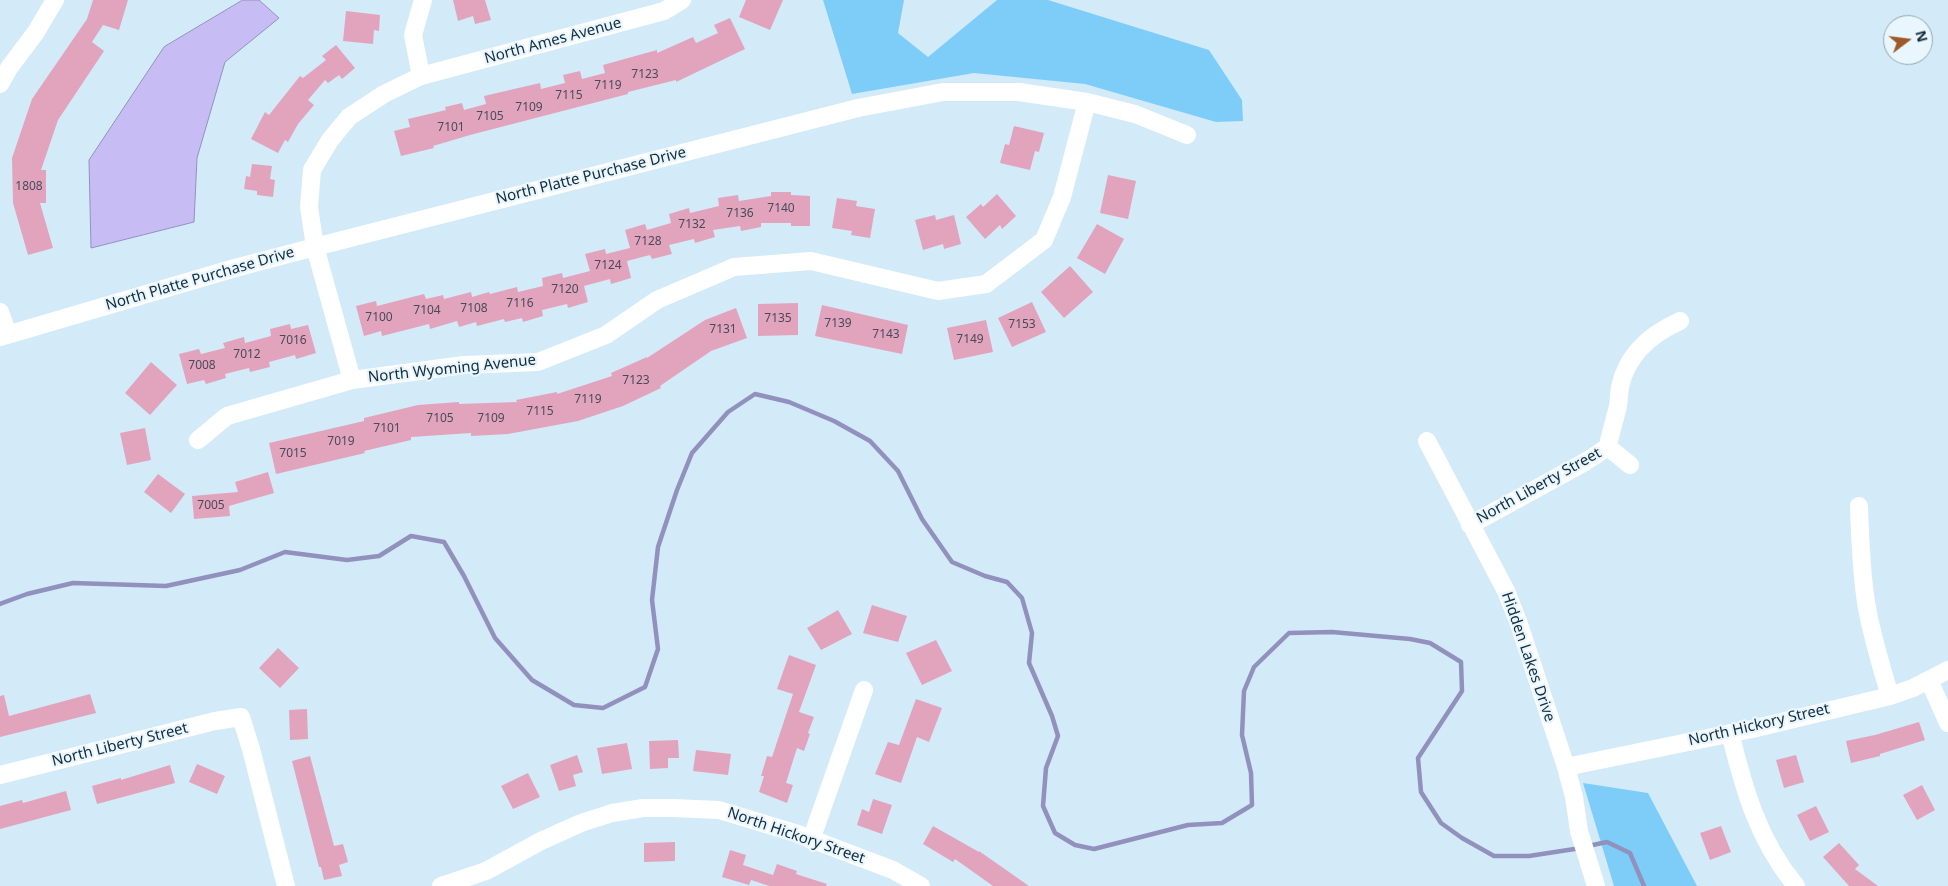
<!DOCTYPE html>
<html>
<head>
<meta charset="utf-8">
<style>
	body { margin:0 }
	#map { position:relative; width:1948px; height:886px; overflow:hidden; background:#d3eaf9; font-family:"Noto Sans",sans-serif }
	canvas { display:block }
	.north { position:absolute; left:1883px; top:15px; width:50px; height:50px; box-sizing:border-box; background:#eaf6fd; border:1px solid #94a6af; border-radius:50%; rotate:75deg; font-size:14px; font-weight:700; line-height:20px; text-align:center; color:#142d3b }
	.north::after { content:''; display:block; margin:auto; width:18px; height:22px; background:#9d5a29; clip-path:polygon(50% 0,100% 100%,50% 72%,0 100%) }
</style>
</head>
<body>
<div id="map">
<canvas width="1948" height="886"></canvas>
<div class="north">N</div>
</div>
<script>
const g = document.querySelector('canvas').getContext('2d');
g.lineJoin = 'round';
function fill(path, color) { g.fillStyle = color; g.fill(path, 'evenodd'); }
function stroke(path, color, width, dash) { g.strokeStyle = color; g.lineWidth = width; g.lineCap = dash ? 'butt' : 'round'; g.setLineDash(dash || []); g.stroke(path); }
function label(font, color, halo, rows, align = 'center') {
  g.font = font + ' "Noto Sans",sans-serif'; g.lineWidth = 4.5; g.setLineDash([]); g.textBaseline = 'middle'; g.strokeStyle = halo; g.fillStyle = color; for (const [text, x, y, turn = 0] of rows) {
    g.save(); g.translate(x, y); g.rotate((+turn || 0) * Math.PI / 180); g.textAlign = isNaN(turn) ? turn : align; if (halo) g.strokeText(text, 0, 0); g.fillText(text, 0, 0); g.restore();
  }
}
fill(new Path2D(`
	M823,0H904L898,33L928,57L997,0H1048L1209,50L1242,100L1243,121L1216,122L1085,84L974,73L852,94Z
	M1583,783L1648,793L1697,886H1614Z`), '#7ecdf9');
const water = new Path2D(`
	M243,0H259L279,18L225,62L197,158L194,222L91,248L89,160L164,47Z`);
fill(water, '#c8bcf5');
stroke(water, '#9291bd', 1);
stroke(new Path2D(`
	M0,604L27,594L73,583L166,586L240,570L285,552L347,560L379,556L411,536L444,542L464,576L495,638L532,680L574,705L603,708L645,687L658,649L652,600L658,547L677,490L692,453L728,412L755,394L789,402L834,421L870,441L898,471L922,519L952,562L985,576L1007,582L1022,598L1032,633L1029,663L1052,716L1058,736L1046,768L1043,806L1055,833L1075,845L1094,849L1188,825L1222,823L1252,805L1251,773L1242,735L1244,691L1254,667L1289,633L1332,632L1410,639L1430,643L1461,662L1462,691L1418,758L1421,792L1441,823L1462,838L1494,856H1529L1581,848
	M1588,846L1607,842L1630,853L1644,886`), '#9291bd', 4.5);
fill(new Path2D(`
	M93,0H128L119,30L103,25L92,42L104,51L58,120L41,170H46V203H40L53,248L28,255L13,203L12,158L32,99L87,19Z
	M453,0H485L491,20L475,24L473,16L458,21Z
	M746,0H783L770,30L739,17Z
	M346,11L380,15L379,31L374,30L373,44L343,41Z
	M730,18L745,49L676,82V80L628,92V94L470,135L433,146L434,148L401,156L394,131L410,127L408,119L446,110L445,107L462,103L464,110L486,104L484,96L540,83L541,89L565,83L563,75L580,71L582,79L605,73L603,65L657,50V53L693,37L696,43L718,33L714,25Z
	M336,45L355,68L342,79L339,75L328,83L325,80L308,100L314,105L298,124L288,142L285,140L278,153L251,139L265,112L269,115L300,76L303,78L326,60L322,56Z
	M1014,126L1044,133L1039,152L1035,151L1030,170L1000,163L1005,144L1009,145Z
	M252,164L272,166L270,179L275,180L273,197L257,195V191L244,189L246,176L250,177Z
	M1108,175L1136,181L1128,219L1100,213Z
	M771,192H791V195L810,196V226H791V223H761V227L741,231L740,226L713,230L715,237L695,243L694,239L669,245L672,254L652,259L650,255L627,261L631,278L611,284L610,279L584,286L588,302L568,308L567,304L542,310L543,316L523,322L522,318L505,322L504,319L477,326L476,322L459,327L457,321L430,329L429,324L382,336L381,331L364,336L356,306L376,301L377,306L424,294L426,299L443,295L444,299L471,292L472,297L489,292L490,294L517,287L518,292L543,286L542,278L562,273L563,278L590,271L585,254L605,249L606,254L630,248L625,230L645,224L647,230L671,223L669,214L689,208L690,213L719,206L718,198L738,195L739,201L771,196Z
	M997,194L1016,216L1002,229L1000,225L985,239L966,217L981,204L983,207Z
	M837,198L857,201L856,206L875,209L870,238L851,235L852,231L832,228Z
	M935,215L936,220L954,215L961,244L944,249L943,244L923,250L915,220Z
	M1097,224L1124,239L1105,274L1077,258Z
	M1070,266L1093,292L1064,318L1041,292Z
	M1032,302L1046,332L1012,347L998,318Z
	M798,303V335L758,336V304Z
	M822,305L908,325L902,354L815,336Z
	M736,308L747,338L711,351L660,386L661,388L623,406L578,421L508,434L471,436V433L411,437V440L364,451L365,453L276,474L269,443L364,421V418L418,405L459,402V404L517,402L516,400L557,392V394L612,376L611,373L647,357V358L705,320Z
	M986,320L993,352L954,360L947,328Z
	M290,324L291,329L308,325L316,353L296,359L295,355L269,362L270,367L250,372L249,368L225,374L226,378L206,384L204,380L187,384L179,354L199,349L201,354L225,348L223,343L244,337L245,343L271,336L270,329Z
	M151,362L177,385L150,415L125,393Z
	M145,428L151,460L127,465L120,433Z
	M268,472L274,493L229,506L230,516L194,519L192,496L238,492L235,482Z
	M158,474L185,494L171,513L144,492Z
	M872,605L907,616L898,642L863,633Z
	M838,610L852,634L821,650L807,628Z
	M936,640L952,671L922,685L906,653Z
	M278,648L299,668L280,688L259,668Z
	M789,655L816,665L799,712L814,717L808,733L810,734L804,751L797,748L786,783L793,785L787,803L759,792L764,776H761L767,756L772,757L793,694L777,689Z
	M90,694L96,713L0,737V696L4,695L9,716Z
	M916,699L942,708L929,742L917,737L901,783L875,774L888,742L899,745Z
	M307,709L308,739L290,740L289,710Z
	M1919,722L1925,740L1880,754V756L1851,763L1846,741L1875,735Z
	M678,740L679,758H668V768L650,769L649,741Z
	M627,743L632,769L602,774L597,748Z
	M696,750L731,754L728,775L693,771Z
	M577,755L583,772L573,775L576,786L559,791L550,765Z
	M1796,755L1804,782L1784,788L1776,760Z
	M310,756L334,846L343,844L348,862L339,865L342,876L324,880L321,867H319L292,761Z
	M197,764L225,776L217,794L189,782Z
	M170,765L175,783L97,804L92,786L121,778V780Z
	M528,773L540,797L513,809L501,786Z
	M1922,785L1935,810L1917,820L1903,795Z
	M66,791L71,810L0,829V806L22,800L23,803Z
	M873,799L892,805L882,834L857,825L862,809L869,812Z
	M1816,806L1829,832L1810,841L1797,815Z
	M933,826L979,852V851L1029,886H993L955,859L953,862L923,844Z
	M1721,826L1731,852L1710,860L1700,833Z
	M675,842V861L644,862V843Z
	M1839,843L1859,865L1855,869L1878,886H1849L1823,857Z
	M730,850L746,855L743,865L773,875L777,864L797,871L796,874L827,884L826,886H769L751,880L749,885L722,877Z`), '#e2a4bc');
stroke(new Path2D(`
	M421,76L413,35L423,0
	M0,84L9,68L36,32L55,0
	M0,312L8,334
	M0,337L235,268L315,247L858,108L943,92H1019L1087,102L1135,114L1187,135
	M352,380L315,247L309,207L312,170L330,140L349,117L384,94L421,76L664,11L682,0
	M198,440L227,416L352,380L464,365L538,362L606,335L657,300L734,267L811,261L938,291L986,284L1044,240L1062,197L1087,102
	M1427,441L1506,591L1519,624L1566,767L1574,797L1579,831L1596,886
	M1608,447L1630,465
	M1859,506C1860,538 1861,570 1866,602C1871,634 1881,665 1890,696
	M1470,525L1585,462L1608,447C1610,433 1615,420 1618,406C1619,400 1619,393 1620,387C1627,354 1651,334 1680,321
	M1929,680L1948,723
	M1730,733C1744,789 1758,840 1796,886
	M1566,767L1752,729L1890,696L1913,688L1948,670
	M0,775L215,721L241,717L251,749L286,886
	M811,840L864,690
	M441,886L486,871L541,841L581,823L612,813L643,808H673L719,810L795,833L893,870L921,886`), '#fff', 18);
label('12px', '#484b5b', null, [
	["7123",645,75],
	["7119",608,86],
	["7115",569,96],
	["7109",529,108],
	["7105",490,117],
	["7101",451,128],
	["1808",29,187],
	["7140",781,209],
	["7136",740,214],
	["7132",692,225],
	["7128",648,242],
	["7124",608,266],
	["7120",565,290],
	["7116",520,304],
	["7108",474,309],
	["7104",427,311],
	["7100",379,318],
	["7135",778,319],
	["7139",838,324],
	["7153",1022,325],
	["7131",723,330],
	["7143",886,335],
	["7149",970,340],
	["7016",293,341],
	["7012",247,355],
	["7008",202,366],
	["7123",636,381],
	["7119",588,400],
	["7115",540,412],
	["7105",440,419],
	["7109",491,419],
	["7101",387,429],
	["7019",341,442],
	["7015",293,454],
	["7005",211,506]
]);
label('15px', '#142d3b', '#eaf6fd', [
	["North Ames Avenue",553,41,-15],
	["North Platte Purchase Drive",591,176,-14],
	["North Platte Purchase Drive",200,279,-16],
	["North Wyoming Avenue",452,369,-6],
	["North Liberty Street",1539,486,-29],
	["Hidden Lakes Drive",1528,657,71],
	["North Hickory Street",1759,725,-13],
	["North Liberty Street",120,745,-14],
	["North Hickory Street",796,836,19]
]);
</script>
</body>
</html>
